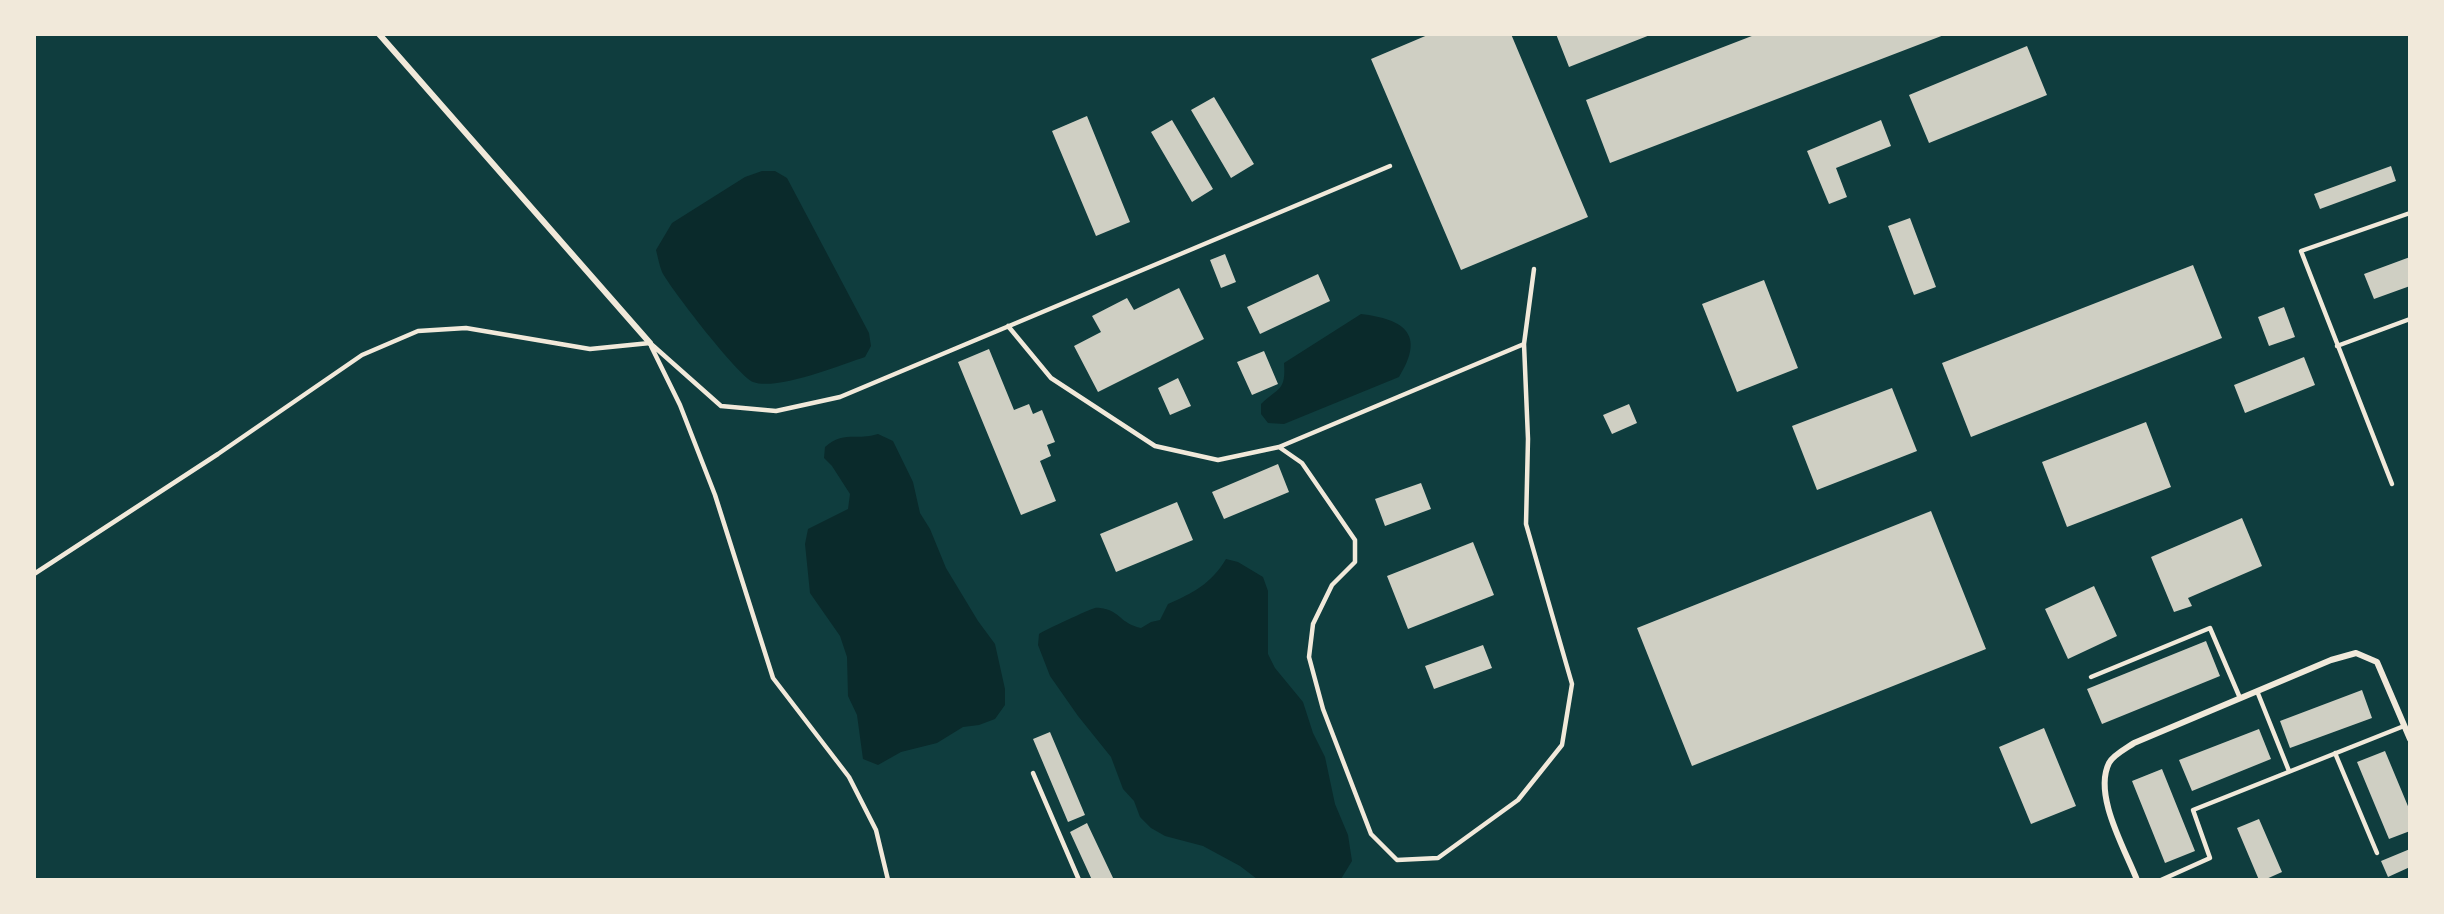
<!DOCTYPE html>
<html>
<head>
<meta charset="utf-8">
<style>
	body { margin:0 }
	#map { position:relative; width:2444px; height:914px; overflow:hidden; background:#0f3d3e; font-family:Manrope,sans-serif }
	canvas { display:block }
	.frame { position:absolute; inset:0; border:36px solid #f1e9da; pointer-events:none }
</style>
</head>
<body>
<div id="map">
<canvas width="2444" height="914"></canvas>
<div class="frame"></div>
</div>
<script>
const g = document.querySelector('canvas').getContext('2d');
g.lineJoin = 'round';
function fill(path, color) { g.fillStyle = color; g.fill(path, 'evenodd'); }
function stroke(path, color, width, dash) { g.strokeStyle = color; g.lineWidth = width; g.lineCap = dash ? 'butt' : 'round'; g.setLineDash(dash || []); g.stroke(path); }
fill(new Path2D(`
	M762,171H775L787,178L869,333L871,346L865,357C841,365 776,391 753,382C739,377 670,288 662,272C659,265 658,257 656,250L672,223L745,177Z
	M1361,314C1404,319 1426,334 1399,377L1284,424L1268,423L1261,414V404C1279,387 1286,391 1284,363Z
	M878,434L893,441L913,482L920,513L930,529L946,568L978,621L995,644L1005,689V705L995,719L979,725L963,727L937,743L901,752L878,765L863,759L857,715L848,696L847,657L840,636L810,593L805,544L808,529L848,509L850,494L832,466L824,458L825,447C844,430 855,441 878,434Z
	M1226,559L1238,562L1263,577L1268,591V654L1275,668L1303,702L1313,733L1325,757L1335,804L1348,835L1352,861L1341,879H1257L1240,866L1203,846L1165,836L1151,828L1140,817L1134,801L1123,789L1111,757L1078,716L1050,676L1038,645L1039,634C1043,631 1090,609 1095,608C1098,607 1106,609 1109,610C1121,615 1123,624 1141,628L1151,622L1160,620L1168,604C1193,593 1211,584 1226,559Z`), '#0a2a2b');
fill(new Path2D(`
	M1430,34H1511L1588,217L1461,270L1371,59Z
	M1556,34H1650V35L1569,67Z
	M1757,34L1944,35L1610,163L1586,100Z
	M2027,46L2047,95L1929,143L1909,95Z
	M1214,97L1254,164L1231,178L1191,110Z
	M1087,116L1130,222L1096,236L1052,131Z
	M1172,120L1213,189L1192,202L1151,132Z
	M1881,120L1891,146L1836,168L1847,197L1829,204L1807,151Z
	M2391,166L2396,181L2320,209L2314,194Z
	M1910,218L1936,287L1914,295L1888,226Z
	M1225,254L1236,282L1221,288L1210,260Z
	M2410,257V286L2374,299L2364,274Z
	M2193,265L2222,338L1971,437L1942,363Z
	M1318,274L1330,301L1260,334L1247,307Z
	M1764,280L1798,368L1737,392L1702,304Z
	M1179,288L1204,339L1098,392L1074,346L1101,332L1092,316L1127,298L1134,310Z
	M2284,307L2295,337L2269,346L2258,317Z
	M989,349L1014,410L1029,404L1033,414L1042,410L1055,442L1047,445L1051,456L1040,461L1056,501L1021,515L958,362Z
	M1264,351L1278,384L1252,395L1237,362Z
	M2304,357L2315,385L2245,413L2234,385Z
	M1178,378L1191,406L1170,415L1158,388Z
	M1892,388L1917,451L1817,490L1792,426Z
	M1629,404L1637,423L1612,434L1603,415Z
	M2146,422L2171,487L2067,527L2042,462Z
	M1278,464L1289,492L1224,519L1212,492Z
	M1421,483L1431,509L1385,526L1375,499Z
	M1177,502L1193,540L1116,572L1100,534Z
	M1931,511L1986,649L1692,766L1637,628Z
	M2242,518L2262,566L2188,598L2192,606L2174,612L2151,557Z
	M1473,542L1494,595L1408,629L1387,576Z
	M2094,586L2117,636L2068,659L2045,609Z
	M2206,641L2220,676L2102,724L2087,689Z
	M1483,645L1492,668L1434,689L1425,666Z
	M2362,690L2372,718L2290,748L2280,721Z
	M2044,728L2076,806L2031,824L1999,747Z
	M2259,729L2271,759L2192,791L2179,760Z
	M1050,732L1085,815L1068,822L1033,739Z
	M2385,751L2410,811V831L2389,839L2357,762Z
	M2162,769L2195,851L2165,863L2132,781Z
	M2259,819L2282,872L2264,880H2259L2237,828Z
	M1087,823L1114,880H1092L1070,832Z
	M2410,849V867L2388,877L2381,861Z`), '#cfcfc3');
stroke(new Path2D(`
	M1008,326L1051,378L1155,446L1218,460L1279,447L1302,463L1355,540V562L1332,585L1313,624L1309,657L1323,709L1371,834L1397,860L1438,858L1518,800L1562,745L1572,684L1526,524L1528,439L1524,344L1534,269
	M651,346L680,405L715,495L773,678L849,777L876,830L888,880
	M2337,346L2410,319
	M1279,447L1524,344
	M2392,484L2301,251L2410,213
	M34,574L218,454L362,355L418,331L466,328L590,349L650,343L721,406L776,411L840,397L1390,166
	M2091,677L2210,628L2240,698
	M2257,691L2289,771
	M2335,753L2377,853
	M1033,773L1079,880
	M2161,880L2210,858L2193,810L2404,726`), '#f1e9da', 4.5);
stroke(new Path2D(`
	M379,34L650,343
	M2137,880C2125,849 2093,795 2109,763C2113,755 2127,748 2134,743L2331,660L2356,653L2377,662L2410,739`), '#f1e9da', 6);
</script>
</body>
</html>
